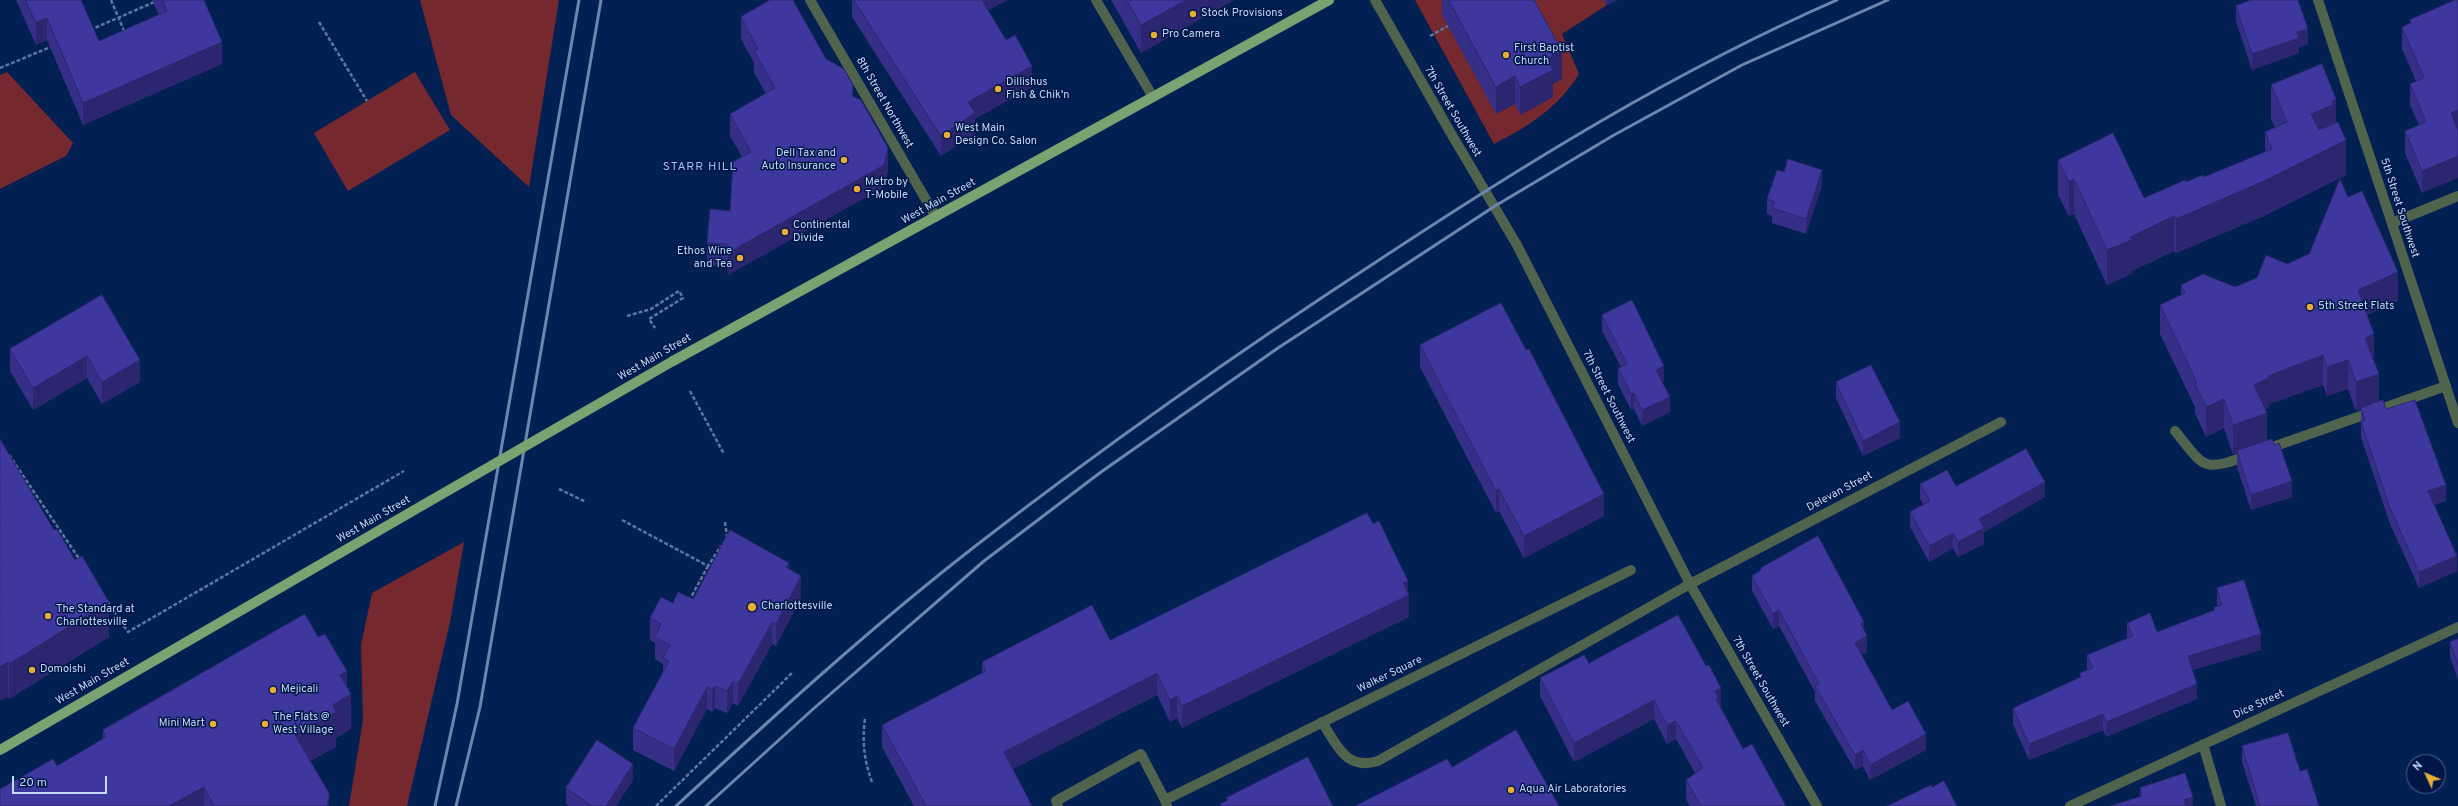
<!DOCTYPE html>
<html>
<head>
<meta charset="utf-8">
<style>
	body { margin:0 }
	#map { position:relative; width:2458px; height:806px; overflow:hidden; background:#022052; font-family:Overpass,sans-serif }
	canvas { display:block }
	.north { position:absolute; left:2406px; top:754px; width:40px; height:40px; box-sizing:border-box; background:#001646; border:1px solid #4f648e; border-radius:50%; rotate:314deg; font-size:11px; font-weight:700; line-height:16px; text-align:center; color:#c5d9f9 }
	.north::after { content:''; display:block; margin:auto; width:14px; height:18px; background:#e8ac37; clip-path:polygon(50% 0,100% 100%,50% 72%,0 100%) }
	.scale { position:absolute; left:12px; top:776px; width:95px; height:18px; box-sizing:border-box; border:2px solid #c5d9f9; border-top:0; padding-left:5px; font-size:12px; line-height:14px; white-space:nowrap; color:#c5d9f9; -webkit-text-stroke:3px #001646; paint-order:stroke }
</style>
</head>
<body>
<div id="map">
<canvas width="2458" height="806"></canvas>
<div class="north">N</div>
<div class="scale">20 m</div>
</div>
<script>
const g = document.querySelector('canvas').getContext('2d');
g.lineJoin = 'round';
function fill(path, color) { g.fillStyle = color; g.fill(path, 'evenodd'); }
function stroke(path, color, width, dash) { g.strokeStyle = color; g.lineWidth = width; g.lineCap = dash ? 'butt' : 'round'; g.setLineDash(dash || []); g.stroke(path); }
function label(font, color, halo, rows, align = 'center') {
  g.font = font + ' Overpass,sans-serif'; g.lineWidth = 3; g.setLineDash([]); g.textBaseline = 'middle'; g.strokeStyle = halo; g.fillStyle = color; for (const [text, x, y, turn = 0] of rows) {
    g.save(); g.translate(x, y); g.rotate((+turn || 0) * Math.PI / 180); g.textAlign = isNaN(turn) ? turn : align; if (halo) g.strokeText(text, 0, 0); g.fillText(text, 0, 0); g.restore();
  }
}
fill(new Path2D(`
	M420,0H559L529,187L451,115Z
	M1415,0H1604L1607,5L1562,34L1579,74C1558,108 1529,126 1494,144Z
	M7,72L73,143L66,156L0,189V75Z
	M415,72L450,130L348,191L314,133Z
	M464,542L450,622L407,806H349L363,720L361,645L372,593Z`), '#75292e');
stroke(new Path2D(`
	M111,0L125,33
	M319,22L367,101
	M90,30L159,0
	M1430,36L1448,26
	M0,68L53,46
	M627,316L651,309L679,291L683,298L649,319L655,328
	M690,391L724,454
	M9,455L80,560
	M559,489L586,502
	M622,520L708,566L721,546
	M725,522L727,537
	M107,601L128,632L404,471
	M689,601L708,566
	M865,719C862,742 864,760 872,782
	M656,806L792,673`), '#5e77a1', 2.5, [4, 2]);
stroke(new Path2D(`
	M1096,0L1153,97
	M2392,223L2458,196
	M2175,431C2206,469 2201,472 2250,455
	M2267,449L2446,386
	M1322,722C1337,745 1346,771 1378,761L1690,584
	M1058,806L1056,801L1141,754L1165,800`), '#50634c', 10);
stroke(new Path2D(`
	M810,0L936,217
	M1375,0L1449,130L1517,245L1690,584L1817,806
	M2318,0L2458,423
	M1690,584L2001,422
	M2203,744L2221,806
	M1167,806L1165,800L1631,570
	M2070,806L2458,627`), '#50634c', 10);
stroke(new Path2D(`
	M673,361L1329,0
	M0,750L423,505`), '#7ba271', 10);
stroke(new Path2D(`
	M435,806L457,704L579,0
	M456,806L480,707L601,0
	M676,806C774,716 872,626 978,544C1107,444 1241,350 1379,260C1526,163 1675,71 1837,0
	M706,806L812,710L984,561L1101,472L1278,348L1495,206L1614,135L1742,65L1888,0`), '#6d86ae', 3);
stroke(new Path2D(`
	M423,505L673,361`), '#7ba271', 10);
fill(new Path2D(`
	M16,0H81L99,41L159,15L152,0H204L222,64L83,125L47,40L36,45Z
	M852,0H1008L988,10L1032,87L975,119V134L941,156L852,17Z
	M1111,0H1234L1141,53Z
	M1442,0H1534L1562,79L1553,84V97L1520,115L1515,104L1496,114L1442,15Z
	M1604,0H1617L1607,5Z
	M2455,0L2422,193L2405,153V131L2419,125L2410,105V84L2416,81L2402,49V27L2410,23V20Z
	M2236,6L2308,44L2299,47V53L2252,70L2236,21Z
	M741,17L826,59L853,96L888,170L884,187L728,275L727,266L707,265V243L730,211L742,157L730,136V114L766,94L754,73V63L741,39Z
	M2271,85L2336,122L2346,175L2264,216L2176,253L2174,251L2132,271V274L2107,285L2074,214L2069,216L2058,195V160L2144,198L2186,182L2204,177L2265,152V132L2275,128L2271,119Z
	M1784,172L1822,185L1806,234L1772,223V216L1767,214V199Z
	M2287,264L2398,301L2367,315L2374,361L2379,401L2386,409L2446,501L2434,505L2457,571L2419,588L2390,524L2361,437V409L2356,411L2348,389L2327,396L2323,385L2269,404V407L2265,409L2267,441L2292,497L2251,510L2237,467V453L2233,455L2224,428L2206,437L2195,413V407L2160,334V305L2181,295V285L2235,287Z
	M102,295L140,382L102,404L87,378L33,410L10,371V349Z
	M1602,315L1664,381L1662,382L1670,412L1642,426L1634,409L1631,410L1618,384V368L1621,367L1602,331Z
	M1420,345L1604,516L1524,558L1499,511L1496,513L1420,367Z
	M1836,382L1900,438L1863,456L1836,398Z
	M0,439L109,637L9,699L8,697Z
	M1920,484L1956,486L2045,497L1984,532V544L1958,557L1953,548L1929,562L1910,527V512L1923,504L1920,499Z
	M1761,568L1864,630L1867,652L1861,655L1892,710L1926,750L1870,780L1863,766L1855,770L1815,701V692L1779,626L1773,629L1752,591V576L1761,571Z
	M789,569L801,598L776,646L772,644L738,706L733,703L727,713L715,708L712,712L707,709L674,771L633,750V728L663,672V664L655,659V643L650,640V618L673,603L693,599Z
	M2217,588L2261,650L2193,670L2197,699L2106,737L2103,730L2029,760L2013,724V708L2080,678V673L2087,670V655L2127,638V623L2157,632L2214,610V607L2218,606L2217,604Z
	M1408,593L1409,617L1182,728L1177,718L1170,722L1157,695L1013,769L1032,806H914L882,747V725L982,674V662L1110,640Z
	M318,637L347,686L351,729L336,738V747L310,761L329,806H0L57,766L103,739V730Z
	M2458,639V680L2450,657V642Z
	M1589,663L1721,706L1720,707L1743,749L1786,806H1690L1686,799V780L1695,773L1676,739L1667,744L1654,719L1574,762L1540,696V678Z
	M2242,746L2300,771L2319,806H2256L2242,762Z
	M633,780L616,806H569L566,804V788Z
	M2140,788L2193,806L2140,796Z`), '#352f88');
fill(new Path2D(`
	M978,0H1008L978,14Z
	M1186,0H1234L1141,53V25Z
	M1607,0H1617L1607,5Z
	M47,18V40L36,45V23Z
	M2308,29V44L2299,47V53L2252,70V54L2297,32Z
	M222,42V64L83,125V103Z
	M1562,51V79L1553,84V97L1520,115V87L1547,59Z
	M1032,66V87L975,119V134L941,156V136L968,102Z
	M1515,76V104L1496,114V87Z
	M853,85V107L852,96Z
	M2336,99V133L2311,149V114Z
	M2458,110V131L2451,113Z
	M2346,140V175L2264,216L2176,253V219Z
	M888,148V170L884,187L728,275V253Z
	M2458,156V178L2422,193V171Z
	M1822,170V185L1806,234V219Z
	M2074,179V214L2069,216V182Z
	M2174,216V251L2132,271V274L2107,285V250L2130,237Z
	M2398,272V301L2358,319V290Z
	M2374,334V363L2365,338Z
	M2323,355V385L2269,404V407L2254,414V385L2268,376Z
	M87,356V378L33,410V388Z
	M140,360V382L102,404V382Z
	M2348,360V389L2327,396V367Z
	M1664,366V381L1656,385V370Z
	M2379,374V403L2361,408V409L2356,411V382Z
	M1634,393V409L1631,410V394Z
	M1670,397V412L1642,426V410Z
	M2224,399V428L2206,437V407Z
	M2267,413V442L2237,451V453L2233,455V425Z
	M1900,422V438L1863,456V441Z
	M2292,481V497L2251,510V495Z
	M2045,482V497L1984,532V544L1958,557V542L1979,519Z
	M2446,485V501L2428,507V491Z
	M1499,489V511L1496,513V491Z
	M1604,494V516L1524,558V536Z
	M1953,533V548L1929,562V546Z
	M2457,556V571L2419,588V572Z
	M789,563V585L786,567Z
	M801,576V598L776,646V624Z
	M1408,581V595H1409V617L1182,728V706L1403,583Z
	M109,602V637L9,699V664Z
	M1779,610V626L1773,629V614Z
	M772,622V644L738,706V684Z
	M1864,622V638L1861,624Z
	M2261,634V650L2188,671V656Z
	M1867,636V652L1855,659V643Z
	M8,662V697L0,701V667Z
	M347,671V697L351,694V729L336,738V747L295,770V735L340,675Z
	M1157,673V695L1004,774V752Z
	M733,681V703L727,713V691Z
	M2197,684V699L2106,737V722Z
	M715,686V708L712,712V690Z
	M707,687V709L674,771V749Z
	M1721,688V706L1718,708V716L1715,691Z
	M1177,696V718L1170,722V700Z
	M1654,700V719L1574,762V743Z
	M2103,714V730L2029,760V744Z
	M1676,721V739L1667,744V725Z
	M1926,734V750L1870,780V765Z
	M1863,750V766L1855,770V755Z
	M633,764V780L616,806H606Z
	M204,787V806H169Z
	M2193,797V806H2184V800Z
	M329,798V806H327Z`), '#2b266f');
const building = new Path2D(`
	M26,0H81L99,41L167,11L162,0H204L222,42L83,103L47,18L36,23Z
	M770,0H793L826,59L844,69L853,85L852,96L861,100L888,148L884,165L728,253L727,244L707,243L710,209L730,211L733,162L751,152L730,114L775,88L754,51L758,49L741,17Z
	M854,0H982L1006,40L1015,35L1032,66L968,102L975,113L941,136Z
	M1127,0H1186L1141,25Z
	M1449,0H1534L1562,51L1547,59L1553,70L1520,87L1515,76L1496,87Z
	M2251,0H2298L2308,29L2297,32L2299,38L2252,54L2236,6Z
	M2455,0H2458V110L2451,113L2458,130V156L2422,171L2405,131L2426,122L2410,84L2424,78L2402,27L2411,23L2410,20Z
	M2322,64L2336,99L2332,101L2333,105L2311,114L2319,130L2338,122L2346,140L2264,181L2176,219L2174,216L2130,237L2132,240L2107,250L2074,179L2069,182L2058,160L2113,133L2144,198L2185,180L2186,182L2203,175L2204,177L2272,149L2265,132L2287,122L2271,85Z
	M1788,159L1822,170L1806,219L1772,208L1775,202L1767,199L1777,170L1784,172Z
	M2340,179L2348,197L2362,191L2398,272L2358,290L2374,334L2365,338L2379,374L2356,382L2348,360L2327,367L2323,355L2268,376L2269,378L2254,385L2267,413L2233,425L2224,399L2206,407L2195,384L2197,383L2160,305L2185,293L2181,285L2203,274L2235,287L2257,278L2266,255L2287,264L2309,254Z
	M102,295L140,360L102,382L87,356L33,388L10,349Z
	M1632,300L1664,366L1656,370L1670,397L1642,410L1634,393L1631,394L1618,368L1627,364L1602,315Z
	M1501,303L1526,350L1529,349L1604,494L1524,536L1499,489L1496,491L1420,345Z
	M1871,365L1900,422L1863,441L1836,382Z
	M2383,400L2386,409L2415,400L2446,485L2428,491L2457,556L2419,572L2390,508L2361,422L2365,420L2361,408Z
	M0,439L54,530L57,529L75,560L82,556L109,602L9,664L8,662L0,667Z
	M2272,439L2275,445L2279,443L2292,481L2251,495L2237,451Z
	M2026,449L2045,482L1979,519L1984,528L1958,542L1953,533L1929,546L1910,512L1930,501L1920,484L1947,470L1956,486Z
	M1367,513L1373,524L1379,521L1408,581L1403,583L1409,595L1182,706L1177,696L1170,700L1157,673L1004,752L1032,806H926L882,725L986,671L982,662L1092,605L1110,640Z
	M730,530L789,563L786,567L801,576L776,624L772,622L738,684L733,681L727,691L715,686L712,690L707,687L674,749L633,728L669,661L663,658L670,645L655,637L661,624L650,618L661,597L673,603L678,592L693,599Z
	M1818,536L1864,622L1861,624L1867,636L1855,643L1892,710L1908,701L1926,734L1870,765L1863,750L1855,755L1815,686L1819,684L1779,610L1773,614L1752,576L1761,570V568Z
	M2244,580L2261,634L2188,656L2197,684L2106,722L2103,714L2029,744L2013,708L2081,677L2080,673L2093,668L2087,655L2133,636L2127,623L2150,613L2157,632L2215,610L2214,607L2222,605L2217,588Z
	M305,614L318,637L325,634L347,671L340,675L351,694L333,705L336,712L295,735L329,793V798L327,806H214L204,787L169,806H0V789L53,759L57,766L106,737L103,730Z
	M1678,615L1706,666L1709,665L1721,688L1715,691L1718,698L1716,699L1743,749L1752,744L1786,806H1701L1686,780L1703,768L1676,721L1667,725L1654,700L1574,743L1540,678L1584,655L1589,663Z
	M2458,639V665L2450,642Z
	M1516,730L1559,806H1355L1447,759L1452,767Z
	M2288,733L2300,771L2307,769L2319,806H2260L2242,746Z
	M597,740L633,764L606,806H592L566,788Z
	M1308,757L1333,806H1221L1220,804L1228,800L1226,798Z
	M2185,773L2193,797L2184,800L2186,806H2110L2142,796L2140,788Z
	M1944,781L1957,806H1887L1931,785L1932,787Z`);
fill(building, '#3e379e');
stroke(building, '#2b266f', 1);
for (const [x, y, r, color] of [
	[1193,14,4,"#e8ac37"],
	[1154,35,4,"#e8ac37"],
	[1506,55,4,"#e8ac37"],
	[998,89,4,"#e8ac37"],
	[947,135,4,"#e8ac37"],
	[844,160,4,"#e8ac37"],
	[857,189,4,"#e8ac37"],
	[785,232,4,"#e8ac37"],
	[740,258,4,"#e8ac37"],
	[2310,307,4,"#e8ac37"],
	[752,607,5,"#e8ac37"],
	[48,616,4,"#e8ac37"],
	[32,670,4,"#e8ac37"],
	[273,690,4,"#e8ac37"],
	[213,724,4,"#e8ac37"],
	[265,724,4,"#e8ac37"],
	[1511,790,4,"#e8ac37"]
]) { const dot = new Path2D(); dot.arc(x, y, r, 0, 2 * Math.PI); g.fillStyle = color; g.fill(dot); stroke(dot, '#001646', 1.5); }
label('11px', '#c5d9f9', '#001646', [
	["Stock Provisions",1201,14],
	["Pro Camera",1162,35],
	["First Baptist",1514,49],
	["Church",1514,62],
	["Dillishus",1006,83],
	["Fish & Chik'n",1006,96],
	["West Main",955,129],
	["Design Co. Salon",955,142],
	["Dell Tax and",836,154,"right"],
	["Auto Insurance",836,167,"right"],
	["Metro by",865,183],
	["T-Mobile",865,196],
	["Continental",793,226],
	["Divide",793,239],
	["Ethos Wine",732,252,"right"],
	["and Tea",732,265,"right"],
	["5th Street Flats",2318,307],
	["Charlottesville",761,607],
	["The Standard at",56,610],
	["Charlottesville",56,623],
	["Domoishi",40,670],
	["Mejicali",281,690],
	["The Flats @",273,718],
	["West Village",273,731],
	["Mini Mart",205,724,"right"],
	["Aqua Air Laboratories",1519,790]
], 'left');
label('11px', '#c5d9f9', '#001646', [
	["8th Street Northwest",884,103,60],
	["7th Street Southwest",1452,112,60],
	["West Main Street",939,202,-29],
	["5th Street Southwest",2399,208,72],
	["West Main Street",655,358,-30],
	["7th Street Southwest",1608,397,63],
	["Delevan Street",1840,492,-28],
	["West Main Street",374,520,-30],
	["Walker Square",1390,675,-26],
	["West Main Street",93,682,-30],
	["7th Street Southwest",1760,682,60],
	["Dice Street",2259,705,-25]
]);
g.letterSpacing = '1px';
label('12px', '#a4c3f5', '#001646', [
	["STARR HILL",700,168]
]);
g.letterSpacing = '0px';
</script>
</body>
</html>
